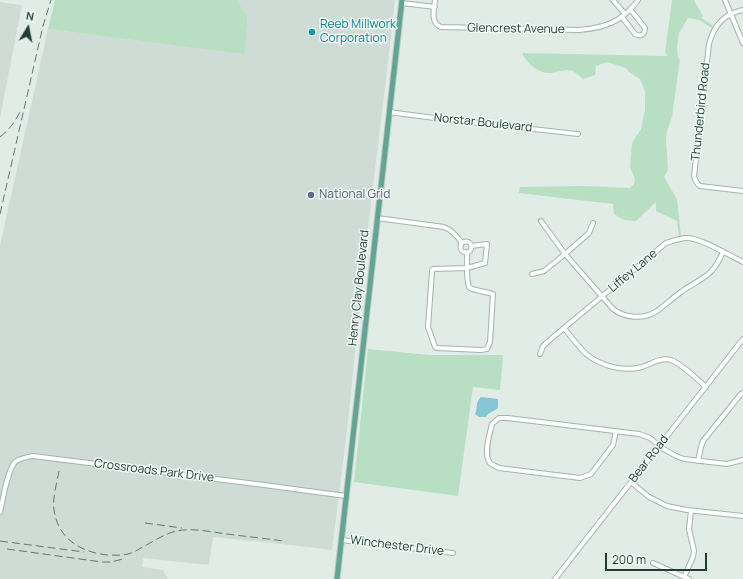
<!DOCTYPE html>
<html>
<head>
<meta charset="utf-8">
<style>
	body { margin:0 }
	#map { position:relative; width:743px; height:579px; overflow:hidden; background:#e1ece7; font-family:Manrope,sans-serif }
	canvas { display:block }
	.north { position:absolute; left:8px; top:8px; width:40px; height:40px; -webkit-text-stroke:3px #f1f9f5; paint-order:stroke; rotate:10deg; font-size:11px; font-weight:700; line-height:16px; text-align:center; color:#203e36 }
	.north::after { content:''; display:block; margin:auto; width:14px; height:18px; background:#203e36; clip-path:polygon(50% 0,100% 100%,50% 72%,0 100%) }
	.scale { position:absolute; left:605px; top:553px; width:102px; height:18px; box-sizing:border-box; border:2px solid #203e36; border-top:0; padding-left:5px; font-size:12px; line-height:14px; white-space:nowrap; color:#203e36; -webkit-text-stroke:3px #f1f9f5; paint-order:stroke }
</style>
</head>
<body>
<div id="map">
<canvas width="743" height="579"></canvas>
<div class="north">N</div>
<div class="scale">200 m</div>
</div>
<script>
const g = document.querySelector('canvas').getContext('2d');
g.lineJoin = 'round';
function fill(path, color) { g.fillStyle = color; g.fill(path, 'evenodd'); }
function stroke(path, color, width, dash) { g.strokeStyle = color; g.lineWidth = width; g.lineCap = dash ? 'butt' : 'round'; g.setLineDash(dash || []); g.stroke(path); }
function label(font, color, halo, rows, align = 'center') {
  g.font = font + ' Manrope,sans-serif'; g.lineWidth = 3; g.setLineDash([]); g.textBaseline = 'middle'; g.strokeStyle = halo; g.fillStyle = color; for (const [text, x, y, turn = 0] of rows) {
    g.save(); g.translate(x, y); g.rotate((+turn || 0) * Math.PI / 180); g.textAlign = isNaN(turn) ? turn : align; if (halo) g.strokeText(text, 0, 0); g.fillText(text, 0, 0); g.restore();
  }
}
fill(new Path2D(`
	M237,0H395L387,71L366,244L348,422L332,550L300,546L213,537L209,565L143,558L142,567L163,570L168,579H0V245L48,29L243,53L248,18Z
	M0,2L22,5L0,118Z`), '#cfdcd6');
fill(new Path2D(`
	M55,0H237L248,18L244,54L48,29Z
	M672,0H694L703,16L701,18L714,26L712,28L699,20L688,18L679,33L677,47L678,58L680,59L672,117L667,131L666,139L668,170L664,177L677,199L681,236H679L677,221L656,211V202L636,221L624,220L614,214L613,204L519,193L520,187L583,186L630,188L634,184L635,179L630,167L632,143L641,129L645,110V91L640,79L629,72L626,68L607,62L596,66L595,75L583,79C580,76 576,73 573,71C566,69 558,72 551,73C539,74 527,64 522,53L667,56L665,52Z
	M368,349L429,355H503L500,390L473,387L458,496L354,482Z`), '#b8dfc3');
fill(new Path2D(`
	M481,397L498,399V407L497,409L488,414L486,417H479L475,414C478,408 475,402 481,397Z`), '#84c8d6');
const minor = new Path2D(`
	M435,0C434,9 430,23 441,27L579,30C605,28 622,22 638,0
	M613,0L625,14
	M725,0L743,43
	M402,3L435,7
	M743,10C724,14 714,25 709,44L694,176C695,181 696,183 700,186L743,191
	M622,17L635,34C640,37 645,35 645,28L630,9
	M389,112C452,121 515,127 578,134
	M377,218L444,227C452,230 457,236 462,243
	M541,221L565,254L613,309C625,318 643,320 657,311C665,305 673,298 681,292C702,277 712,278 723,252
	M460.5 247a5.5 5.5 0 1 1 11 0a5.5 5.5 0 1 1-11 0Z
	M467,253C467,264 466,277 469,287L472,289L493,294L490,342L487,349L481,350L437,348L435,347L428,327L432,271L433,269L467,268L485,263L487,244L471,246
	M532,274L544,271L565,254L589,233L593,223
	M564,328C571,337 578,346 586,354C601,366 623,372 642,367C651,364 661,357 671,360C682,364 697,379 706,387
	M540,354L543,346L552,338L666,243C672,241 678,239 685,238C700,237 728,255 743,262
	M616,431L613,445L591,474L580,478L499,468C496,466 492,465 490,463C483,454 490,433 492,424L499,418H508L639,434L650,438L662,448L676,456L684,459L727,464L743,460
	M698,461L701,447L703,441L741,394L743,393
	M631,482L649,497L667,506L687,510L743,516
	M0,512C3,500 7,471 15,462C20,458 27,457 33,456L264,485L346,496
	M341,540L453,553
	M653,563L689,579
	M684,577L693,557L694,551L689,529L691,511
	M555,579L743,339`);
const major = new Path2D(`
	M337,579L402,0`);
stroke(minor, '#a3b4ae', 6);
stroke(major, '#c1c9c7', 7);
stroke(minor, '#fff', 4);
stroke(major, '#62a594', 5);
stroke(new Path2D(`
	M0,137C10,129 14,123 20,112
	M0,214L43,26L51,0
	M59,471C57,482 52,500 54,510C58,539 81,552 107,555C114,555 121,556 128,554C132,553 136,551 139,549C151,543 165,533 177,531C191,528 206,531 220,533C241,536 262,538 283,541
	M145,523L182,528
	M0,541L84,552
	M7,549L102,562H111L123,559`), '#5a7a72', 1, [8, 4]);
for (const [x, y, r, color] of [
	[312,32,4,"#0f9aa8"],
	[311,195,4,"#5c6f8a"]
]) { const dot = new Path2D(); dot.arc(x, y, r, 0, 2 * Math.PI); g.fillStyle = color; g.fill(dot); stroke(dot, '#f1f9f5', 1.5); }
label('12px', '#0d838f', '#f1f9f5', [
	["Reeb Millwork",320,25],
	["Corporation",320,39]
], 'left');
label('12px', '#203e36', '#f1f9f5', [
	["Glencrest Avenue",516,29,1],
	["Thunderbird Road",701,112,-84],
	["Norstar Boulevard",483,123,6],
	["Liffey Lane",633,271,-40],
	["Henry Clay Boulevard",359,288,-84],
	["Bear Road",649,459,-52],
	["Crossroads Park Drive",154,471,7],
	["Winchester Drive",397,546,7]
]);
label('12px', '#4e5e75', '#f1f9f5', [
	["National Grid",319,195]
], 'left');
</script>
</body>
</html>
